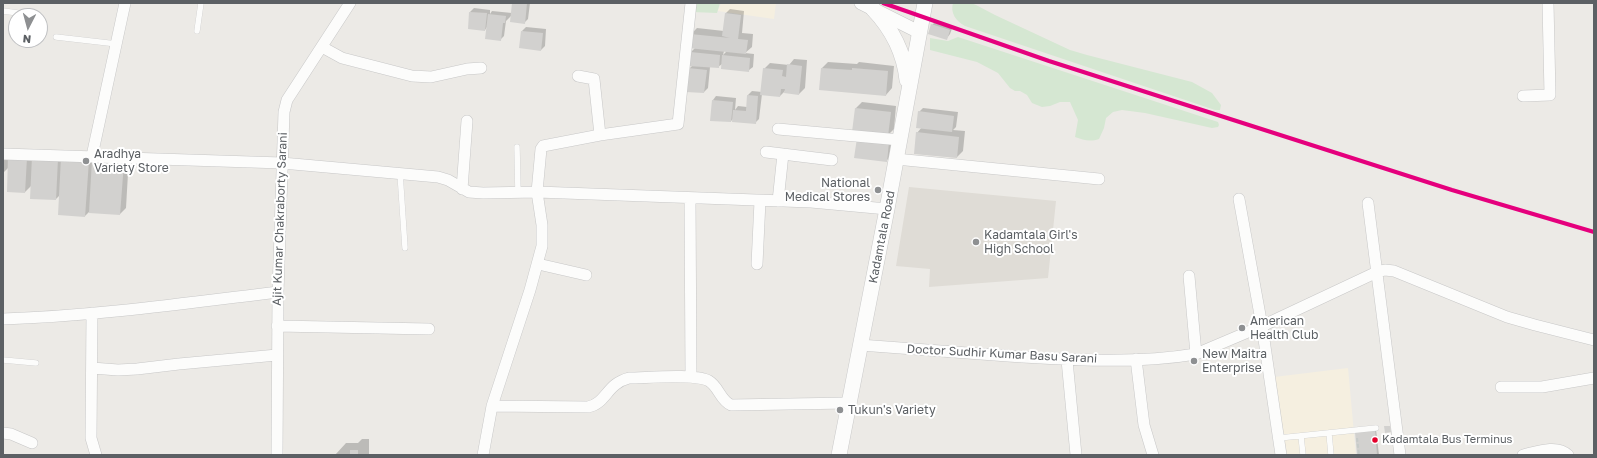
<!DOCTYPE html>
<html>
<head>
<meta charset="utf-8">
<style>
	body { margin:0 }
	#map { position:relative; width:1597px; height:458px; overflow:hidden; background:#eceae6; font-family:"Golos Text",sans-serif }
	canvas { display:block }
	.frame { position:absolute; inset:0; border:4px solid #5c6064; pointer-events:none }
	.north { position:absolute; left:8px; top:8px; width:40px; height:40px; box-sizing:border-box; background:#fff; border:1px solid #bebfc1; border-radius:50%; rotate:186deg; font-size:11px; font-weight:700; line-height:16px; text-align:center; color:#5c6064 }
	.north::after { content:''; display:block; margin:auto; width:14px; height:18px; background:#8e9092; clip-path:polygon(50% 0,100% 100%,50% 72%,0 100%) }
</style>
</head>
<body>
<div id="map">
<canvas width="1597" height="458"></canvas>
<div class="frame"></div>
<div class="north">N</div>
</div>
<script>
const g = document.querySelector('canvas').getContext('2d');
g.lineJoin = 'round';
function fill(path, color) { g.fillStyle = color; g.fill(path, 'evenodd'); }
function stroke(path, color, width, dash) { g.strokeStyle = color; g.lineWidth = width; g.lineCap = dash ? 'butt' : 'round'; g.setLineDash(dash || []); g.stroke(path); }
function label(font, color, halo, rows, align = 'center') {
  g.font = font + ' "Golos Text",sans-serif'; g.lineWidth = 4; g.setLineDash([]); g.textBaseline = 'middle'; g.strokeStyle = halo; g.fillStyle = color; for (const [text, x, y, turn = 0] of rows) {
    g.save(); g.translate(x, y); g.rotate((+turn || 0) * Math.PI / 180); g.textAlign = isNaN(turn) ? turn : align; if (halo) g.strokeText(text, 0, 0); g.fillText(text, 0, 0); g.restore();
  }
}
fill(new Path2D(`
	M721,3H776L774,19L718,11Z
	M1348,368L1356,455H1285L1274,377Z`), '#f5efe0');
fill(new Path2D(`
	M909,187L1056,201L1048,278L929,287L930,269L896,266Z`), '#dfdcd6');
fill(new Path2D(`
	M693,3H720L717,13L692,12Z
	M953,3H971L976,5L995,15L1070,50L1087,55L1192,82L1212,93L1221,105L1220,110H1215L965,26C956,21 950,13 953,3Z
	M958,37L1218,122L1219,125L1218,127L1212,128L1145,113L1122,110L1113,112L1106,118L1104,128L1099,139C1090,142 1083,140 1075,137L1078,120L1070,102H1060L1050,106L1042,107L1032,103L1027,95L1020,91H1015L1010,88L998,73L977,62L930,50V38L948,41Z`), '#d5e7d2');
fill(new Path2D(`
	M513,3H530L528,19L524,23L511,16L506,21L504,36L500,40L487,27L485,30L470,12L474,8L490,10V14L492,11L512,13Z
	M730,9L744,11L742,33L753,34L752,47L745,53L754,54L753,67L749,70L722,64L718,67H710L708,88L704,92L689,69L693,65L691,52L695,48L691,34L697,28L724,31L726,13ZM724,51H727L723,55Z
	M936,21L953,26L950,34L947,38L932,25Z
	M526,27L546,29L545,46L541,50L522,31Z
	M794,59L807,60L805,88L799,94L786,90L780,96L762,94L759,119L755,123L734,118L731,121L713,100L716,96L736,98L735,110L738,106L747,107L748,95L752,91L762,92L764,69L770,63L789,65Z
	M828,62L857,64L859,62L894,66L892,88L886,95L821,89L822,68Z
	M862,102L896,106L894,129L888,135L894,136L892,155L886,161L858,138L856,108Z
	M923,108L958,112L956,127L953,130L965,131L963,151L957,157L917,133L922,127L919,112Z
	M3,153L129,156L126,208L120,214L89,212L85,216L60,195L56,199L32,185L25,192L9,167L3,173Z
	M1376,429L1379,455H1358Z
	M362,439H369V455H335L346,443H358Z`), '#0003');
fill(new Path2D(`
	M512,3H527L525,24L510,22Z
	M469,12L487,13L485,31L468,29Z
	M725,13L741,15L738,39L748,40L746,54L688,48L690,34L730,38L722,36Z
	M488,14L506,16L505,23H503L501,41L485,39Z
	M931,24L950,30L947,40L928,34Z
	M521,31L543,33L541,51L519,48Z
	M690,52L720,55L719,68L688,66Z
	M722,55L750,58L749,72L721,69Z
	M787,64L802,66L799,95L784,93L785,89H781L780,97L760,95L763,68L783,70L782,76L786,77Z
	M688,68L707,70L704,93L686,92Z
	M821,68L852,70V68L888,71L886,96L819,90Z
	M747,95L758,96L756,124L732,122L733,110L746,111Z
	M712,100L733,102L731,122L710,121Z
	M855,108L891,112L888,136L852,132Z
	M918,111L954,116L952,132L916,128Z
	M916,132L959,137L957,158L914,154Z
	M857,138L889,142L887,162L854,158Z
	M8,156L27,157L25,193L7,192Z
	M32,157L58,158L56,200L30,199Z
	M61,158L89,160L85,217L58,215Z
	M92,160L124,162L120,215L89,213Z
	M1384,426H1390L1391,432L1385,433Z
	M1375,430L1377,455H1357L1355,432Z
	M350,450H358V455H350Z`), '#d2d1cf');
const service = new Path2D(`
	M3,11L33,15
	M197,31L201,3
	M56,37L117,44
	M517,147L518,193
	M400,173L405,248
	M3,360L36,363
	M1329,433L1331,455
	M1301,436L1303,455
	M1279,438L1376,428`);
const minor = new Path2D(`
	M322,47L342,58L412,76L431,77L467,69L481,68
	M578,76L594,79L600,135
	M1523,96L1550,95L1548,3
	M778,129L900,140
	M766,152L832,160
	M3,154L282,163L438,177L448,180L469,192L483,193L537,192L811,202L887,209
	M92,156L125,3
	M896,159L1099,179
	M462,189L467,121
	M690,198L691,377
	M1239,199L1262,326L1281,455
	M778,201L783,154
	M1368,203L1400,455
	M538,264L586,275
	M757,264L760,201
	M1189,276L1196,354
	M92,313L91,438L96,455
	M3,319C95,316 187,303 278,292
	M277,326L429,329
	M860,345C909,349 959,352 1008,356C1069,360 1136,364 1196,354L1262,326L1377,272L1385,270L1394,271L1507,317L1535,325L1594,340
	M1136,359L1144,425L1153,455
	M1067,360L1076,455
	M92,368L118,370L137,369L179,364L277,355
	M1501,387H1542L1594,378
	M492,406L588,407C607,403 606,384 629,378C646,378 695,373 709,381C719,387 720,400 731,405L848,403
	M3,433L11,434L32,443
	M277,455L278,292L284,112L287,100L350,3
	M483,455L492,406L530,290L542,246V225L537,192L541,149L543,146L548,145L600,135L678,124L691,3
	M1523,455C1536,452 1557,444 1568,455`);
const tertiary = new Path2D(`
	M861,3L919,32`);
const secondary = new Path2D(`
	M873,9C892,29 904,52 907,80
	M839,455L887,209L925,3`);
stroke(service, '#c7c7c7', 6);
stroke(minor, '#c7c7c7', 12);
stroke(tertiary, '#c7c7c7', 14);
stroke(secondary, '#c8c8c8', 16);
stroke(new Path2D(`
	M1357,438L1359,455`), '#c6cac8', 2, [4, 2]);
stroke(service, '#fcfcfb', 5.5);
stroke(minor, '#fcfcfb', 11);
stroke(tertiary, '#fcfcfb', 13);
stroke(secondary, '#fcfcfb', 15);
stroke(new Path2D(`
	M883,3L1049,61L1452,190L1594,232`), '#e5007d', 4);
for (const [x, y, r, color] of [
	[86,161,4,"#8e9092"],
	[878,190,4,"#8e9092"],
	[976,242,4,"#8e9092"],
	[1242,328,4,"#8e9092"],
	[1194,361,4,"#8e9092"],
	[840,410,4,"#8e9092"],
	[1375,440,3.5,"#e4002b"]
]) { const dot = new Path2D(); dot.arc(x, y, r, 0, 2 * Math.PI); g.fillStyle = color; g.fill(dot); stroke(dot, '#fff', 1.5); }
label('11px', '#5c6064', '#fff', [
	["Kadamtala Bus Terminus",1382,440]
], 'left');
label('12px', '#5c6064', '#fff', [
	["Aradhya",94,154],
	["Variety Store",94,168],
	["National",870,183,"right"],
	["Medical Stores",870,197,"right"],
	["Kadamtala Girl's",984,235],
	["High School",984,249],
	["American",1250,321],
	["Health Club",1250,335],
	["New Maitra",1202,354],
	["Enterprise",1202,368],
	["Tukun's Variety",848,410]
], 'left');
label('12px', '#5c6064', '#fff', [
	["Ajit Kumar Chakraborty Sarani",280,219,-88],
	["Kadamtala Road",882,237,-79],
	["Doctor Sudhir Kumar Basu Sarani",1002,354,3]
]);
</script>
</body>
</html>
